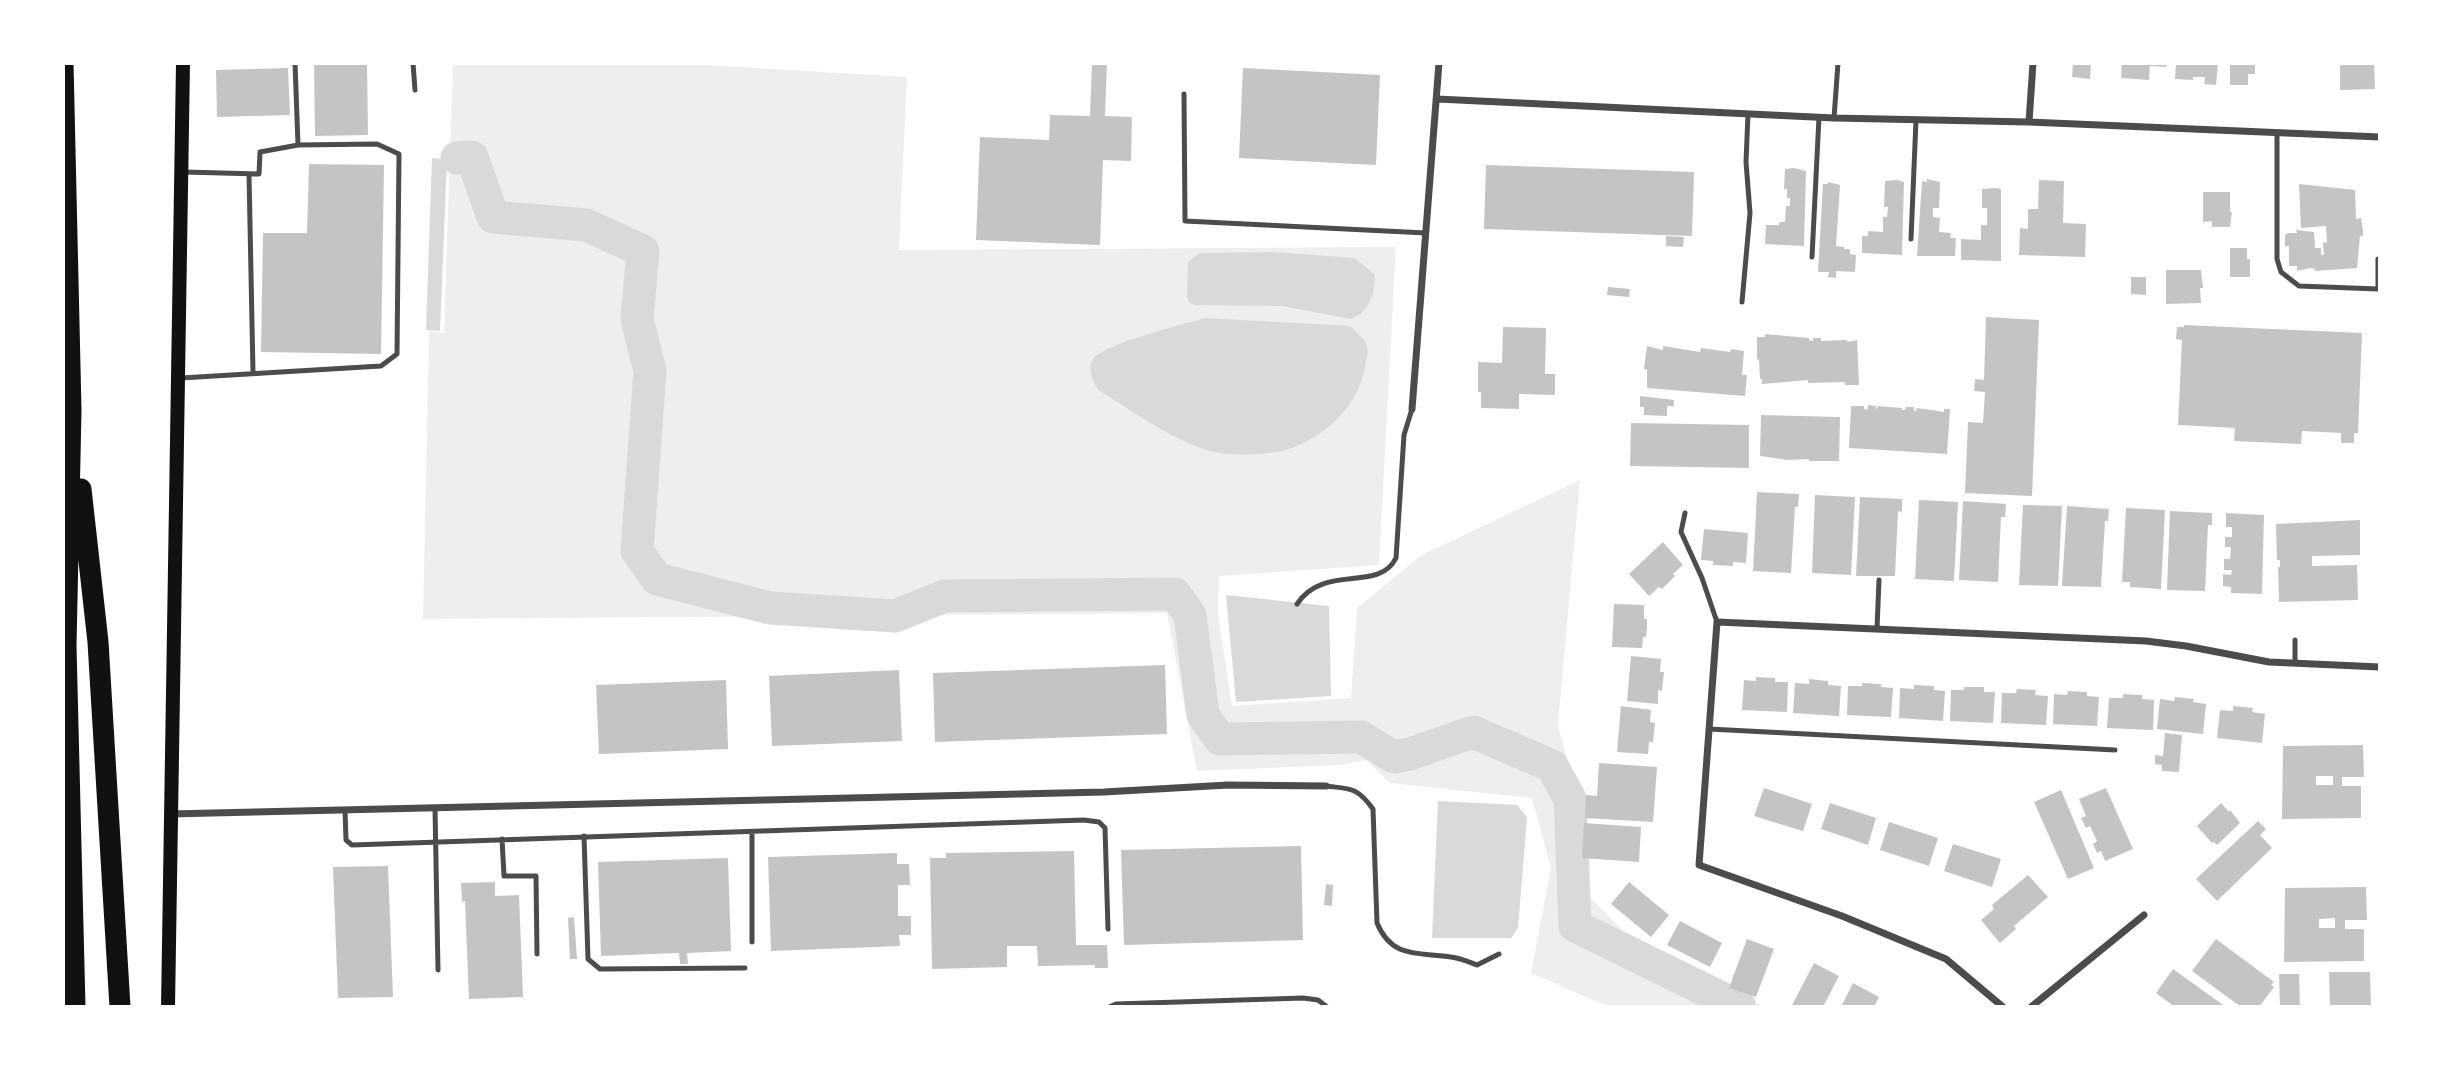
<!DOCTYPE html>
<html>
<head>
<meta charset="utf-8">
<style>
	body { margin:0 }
	#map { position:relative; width:2443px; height:1070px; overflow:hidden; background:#fff; font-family:Spectral,serif }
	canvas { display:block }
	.frame { position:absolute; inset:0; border:65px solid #fff; pointer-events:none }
</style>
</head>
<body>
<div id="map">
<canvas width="2443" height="1070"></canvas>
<div class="frame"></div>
</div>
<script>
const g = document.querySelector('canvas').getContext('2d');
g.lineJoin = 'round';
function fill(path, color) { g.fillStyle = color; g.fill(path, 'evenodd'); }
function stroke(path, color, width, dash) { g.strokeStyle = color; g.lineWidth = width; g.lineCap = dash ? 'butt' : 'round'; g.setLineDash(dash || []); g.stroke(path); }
fill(new Path2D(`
	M453,63H673L907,77L899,250L1396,247L1379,565L1219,576L1218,613L1232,706L1351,698L1357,608L1422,555L1580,480L1558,725L1579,805L1581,888L1631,939L1764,1007H1609L1531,973L1551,868L1532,798L1390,783L1366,760L1340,765L1197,771L1167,613L423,619L429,331L444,333Z`), '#eee');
fill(new Path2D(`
	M432,158L447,159L440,331L426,330Z
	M1272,252L1355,258L1375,275C1376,291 1368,314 1351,319L1282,306L1194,305L1189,302L1187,297L1188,262L1200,253Z
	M1206,318L1350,326C1356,332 1365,338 1367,346C1369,350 1367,357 1366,361C1361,402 1331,432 1295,447C1275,455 1236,457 1215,452C1173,442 1135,412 1098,390C1093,381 1087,369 1093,359C1104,344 1186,323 1206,318Z
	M1226,595L1329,606L1331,696L1236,702Z
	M1438,801L1517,805L1527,817L1518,928L1511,938H1432Z`), '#d9d9d9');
stroke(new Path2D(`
	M457,158L472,157L493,217L586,225L643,251L637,319L650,371L637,551L657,579L770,608L895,616L945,596L1175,594L1190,615L1203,715L1220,739L1361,737L1394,757L1410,754L1473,732L1552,766L1570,799L1575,926L1740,1007`), '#d9d9d9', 33);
fill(new Path2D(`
	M314,63H367L368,135L315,136Z
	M1092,63H1107L1105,116L1132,117L1131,161L1103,160L1100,245L976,240L980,137L1049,140L1050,115L1090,116Z
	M2073,63H2091L2090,79L2072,77Z
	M2122,63H2167L2166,67L2150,66L2149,80L2121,78Z
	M2176,63H2218L2216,85L2204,84L2205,77H2193V80L2175,79Z
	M2230,63H2255V74H2248V85H2230Z
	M2340,63H2374L2375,89L2340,90Z
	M288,68L290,115L217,117L216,70Z
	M1243,68L1380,75L1376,165L1239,158Z
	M309,164L384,165L381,354L261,352L263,233H307Z
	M1486,165L1694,172L1692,236L1484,229Z
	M1794,168L1806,171L1804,246L1765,244L1766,225H1779V222H1785L1786,206H1790V198H1787V189H1784L1785,169Z
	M1927,179L1940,182L1939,208H1933V217L1940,218L1939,232L1951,233L1950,238H1956L1955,256H1917L1922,181L1927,182Z
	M1897,180L1904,182L1902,255L1862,253V236H1868V231L1883,232V217H1887L1888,207H1884L1885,181Z
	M2039,180L2064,181L2063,223L2086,224L2085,257L2019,255L2020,228L2028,229V209H2038Z
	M1828,182L1840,185L1836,246L1844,247V249H1850V254L1856,255L1855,272L1836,271V278L1828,277L1829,272H1818L1823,184H1828Z
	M2299,184L2355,190L2356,219L2361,218L2363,230V236H2360L2357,268L2315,271V269L2310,268L2297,271V266H2289V246H2285V235L2288,233H2297L2296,230L2314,232L2315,248H2321V255H2324L2323,243L2327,242L2326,226L2301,228Z
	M1996,188L2001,189V261L1961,260V239L1981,240V225H1987V208H1982V189Z
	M2203,192H2230V212H2232L2230,227H2212V221L2203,222Z
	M1666,236L1684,237L1683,247L1666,246Z
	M2230,248H2247V259H2250V277H2230Z
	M2166,270H2201L2203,288H2200L2201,303L2166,304Z
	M2131,277H2146V295L2131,294Z
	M1608,287L1630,289L1629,297L1607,295Z
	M1986,317L2039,320L2032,496L1965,493L1968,422L1983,423L1985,392L1974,391L1975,379L1984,380Z
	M2184,325L2362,333L2358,433H2354V443H2341V433L2302,431L2301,444L2234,441L2235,428L2178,425L2182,340L2176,339L2177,327H2184Z
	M1503,327L1546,328L1545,374H1555V395L1519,394V409L1481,408V392H1478V362L1502,363Z
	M1765,334L1809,338V340L1813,341V338H1821V341L1847,340V342L1857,340L1859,385H1845V382L1808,383V380L1762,384V379H1760L1759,359L1757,360V337H1765Z
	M1647,346L1663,350V346L1700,352L1701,348L1730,352L1731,349L1744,351L1742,375H1747L1745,396L1647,388V370L1644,369Z
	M1640,396L1674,400V406H1667V416L1644,415V407H1640Z
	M1868,405L1876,406L1875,410L1878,406L1902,408V410H1905L1906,407H1914V411H1916L1917,408L1944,412V409H1950L1947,454L1849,448L1851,406H1864V409L1868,410Z
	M1761,415L1840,417L1839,461H1809V459L1788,460L1760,456Z
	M1631,423L1749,425V468L1630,466Z
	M1757,492L1799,494L1798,507H1795L1791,573L1753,571Z
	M1815,495L1855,497L1851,575L1812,573Z
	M1860,497L1902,499V512L1898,511L1895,576H1856Z
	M1919,500L1958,502L1954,581L1915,579Z
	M1963,501L2006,504L2005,517H2001L1998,582L1959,580Z
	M2023,505L2062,506L2058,586L2019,585Z
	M2067,506L2109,509L2108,521H2105L2101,587L2062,586Z
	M2126,508L2165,510L2161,589L2130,587V582H2122Z
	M2170,511L2212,513V525H2208L2205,591L2167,590Z
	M2226,513L2264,515L2262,594L2231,593V587L2223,586V574L2231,575L2232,570H2224V559H2230L2231,547H2225V537H2232V527H2226Z
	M2360,520V555L2312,556V566L2357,565L2358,600L2279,602L2278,567H2280V560H2277L2276,524Z
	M1704,529L1748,533L1746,563L1733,562V566L1713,565V561L1701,560Z
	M1663,542L1683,565L1673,574L1675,576L1662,589L1659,587L1649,596L1629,574Z
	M1614,604L1644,605V619H1647V628L1646,637H1643L1642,648L1612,647Z
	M1631,656L1661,659L1660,672H1664L1662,691L1658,690V704L1627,701Z
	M1165,665L1167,734L935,742L933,673Z
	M899,670L902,741L772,746L769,676Z
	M1756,677L1775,678V682H1788L1787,712L1742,710L1744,680L1756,681Z
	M1809,679L1828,681V685L1841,686L1839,716L1793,713L1795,683L1809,684Z
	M726,680L728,749L599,754L596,685Z
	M1862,683L1881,684V687L1893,688L1891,717L1847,715L1848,686H1862Z
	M1914,685L1934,686V690L1945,691L1943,721L1899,718L1900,688L1914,689Z
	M1964,687H1984V692H1995L1993,723L1950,721L1951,690H1964Z
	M2017,689L2036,690L2035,695L2048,696L2046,725L2001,723L2002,693H2016Z
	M2068,691L2087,692V696L2099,697L2097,726L2053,724L2054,694L2067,695Z
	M2123,694L2142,695V699L2154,700L2153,730L2107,728L2109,698H2123Z
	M2175,697L2194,699L2193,702L2206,704L2203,734L2157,729L2160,699L2174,701Z
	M1621,706L1651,710L1650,722L1655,723L1653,742H1649L1648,754L1617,752Z
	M2233,706L2253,708L2252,712L2265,714L2262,743L2217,738L2220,710L2233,711Z
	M2165,733L2182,735L2179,772L2162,771V765L2155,764V755L2163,756Z
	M2363,745L2364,777H2342V786H2361V818L2282,819L2283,746ZM2316,776H2333V785H2316Z
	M1599,763L1657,767L1653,822L1585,818L1586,795L1597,796Z
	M1764,788L1812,804L1803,831L1754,816Z
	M2106,788L2133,849L2105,861L2101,851L2097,853L2093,844L2097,841L2090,826L2086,828L2081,818L2086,816L2079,799Z
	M2061,790L2094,868L2068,879L2034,802Z
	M1830,803L1876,818L1868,845L1821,829Z
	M2221,803L2229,812L2230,810L2240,823L2217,845L2214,842L2212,843L2197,826Z
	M2258,821L2266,829L2260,835L2272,848L2217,901L2196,879Z
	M1889,822L1938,838L1929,866L1880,850Z
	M1584,823L1641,827L1639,862L1582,858Z
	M1953,844L2001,859L1992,887L1944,871Z
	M1301,846L1303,940L1124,945L1121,850Z
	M1074,851L1076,945H1107L1108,968H1095V965L1038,966L1037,946H1007V967L932,969L930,858H946V853Z
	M897,853V864H909L910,885H898V916H911V935H899L900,946L771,951L768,857Z
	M728,858L731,951L687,953L688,964H680L679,953L601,956L598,862Z
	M388,866L393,997L338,998L333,867Z
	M2028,875L2048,897L2014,926L2016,929L2000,943L1981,920L1994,909L1992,905Z
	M495,882V896L519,895L523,997L469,999L465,901L462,902L461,883Z
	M1629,882L1669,915L1651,937L1611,904Z
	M1326,884L1333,885L1332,906L1324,905Z
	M2366,887L2367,920H2345V929H2364V961L2284,962L2285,888ZM2335,918V928H2319V919Z
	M574,917L577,959H570L568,918Z
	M1680,921L1722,943L1710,967L1667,945Z
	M1747,939L1774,949L1756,997L1729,988Z
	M2216,939L2274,982L2271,985L2274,987L2259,1007H2241L2192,971Z
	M1814,963L1839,976L1823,1007H1791Z
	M2173,969L2226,1007H2175L2156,993Z
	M2329,972H2370L2371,1007H2330Z
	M2279,974H2299L2300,1007H2280Z
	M1853,983L1879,997L1874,1007H1841Z`), '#c4c4c4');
stroke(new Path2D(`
	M413,63L415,90
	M1184,94L1185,221L1426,233
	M1834,118L1838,63
	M2277,133V259L2281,272L2299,286L2378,289V259
	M184,172L259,174L260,152L298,145
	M249,174L253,373
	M1911,239L1916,120
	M1812,257L1819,117
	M1742,302L1750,213L1746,162L1748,114
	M181,378L381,366L397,354L399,154L377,144L298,145L295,63
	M1685,513L1681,532L1702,578L1717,622
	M1297,604C1324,563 1379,593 1396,558L1404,435L1412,409
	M1877,629L1879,580
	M2295,663V640
	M1709,729L2115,750
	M1326,786C1351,789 1357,787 1373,809L1377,923C1392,959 1418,952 1451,957C1460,958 1469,962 1477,965L1499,954
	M435,808L438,970
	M345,810L346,840L352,845L1084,820L1099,822L1105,828L1108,929
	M752,832V942
	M584,836L588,959L600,969L745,968
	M502,839L504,876H536L537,954
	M1109,1007L1116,1004L1303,998L1318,1000L1327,1007`), '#4c4c4c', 5);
stroke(new Path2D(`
	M1437,99L1834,118L2029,122L2380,137
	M2029,122L2033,63
	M1412,409L1439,63
	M170,814L1104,792L1228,785L1326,786
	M2003,1007L1946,959L1842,916L1699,865L1717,622L2146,641L2186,646L2269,662L2380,667
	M2031,1007L2144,915`), '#4c4c4c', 7);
stroke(new Path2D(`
	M168,1007L183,63`), '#111', 14);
stroke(new Path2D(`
	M63,63L71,410L66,646L75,1007
	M81,489L98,642L120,1007`), '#111', 21);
</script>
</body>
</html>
